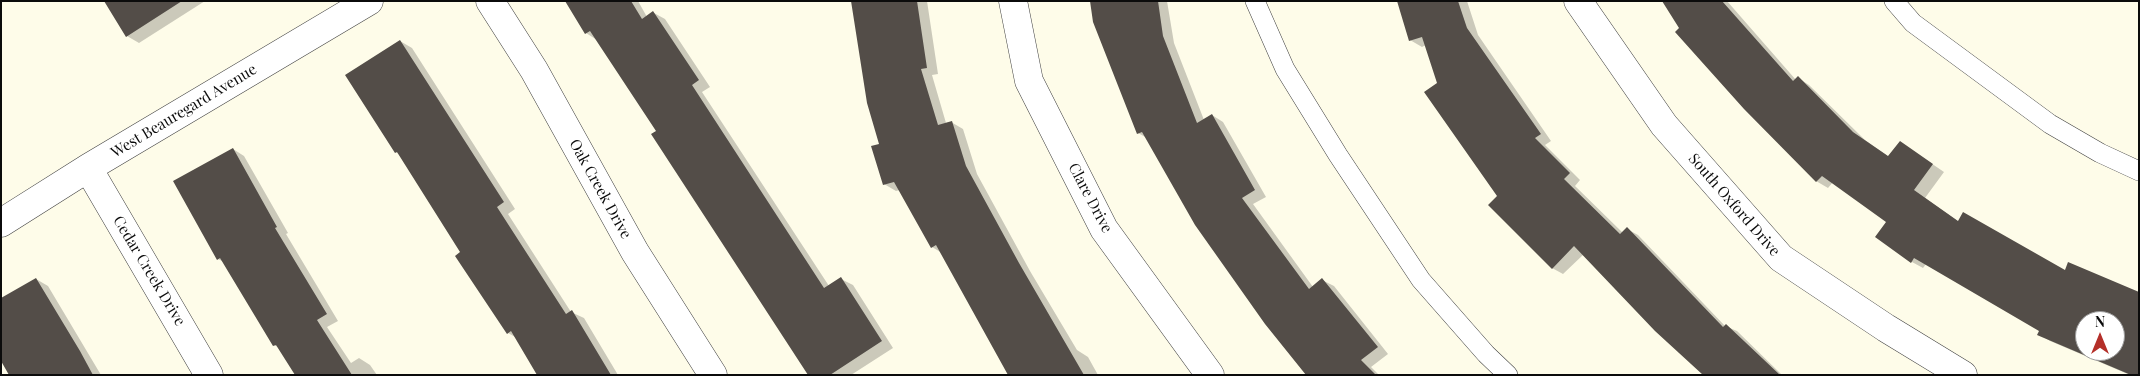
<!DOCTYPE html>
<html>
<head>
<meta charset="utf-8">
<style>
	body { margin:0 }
	#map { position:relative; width:2140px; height:376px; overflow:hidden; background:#fefce9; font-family:"Playfair Display",serif }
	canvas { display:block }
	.frame { position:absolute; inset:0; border:2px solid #0b0b0b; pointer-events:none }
	.north { position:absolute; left:2075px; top:311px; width:50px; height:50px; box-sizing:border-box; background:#fff; border:1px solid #9d9d9d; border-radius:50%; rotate:0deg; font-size:14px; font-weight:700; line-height:20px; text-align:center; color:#0b0b0b }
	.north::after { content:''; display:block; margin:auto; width:18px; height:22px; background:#b42f29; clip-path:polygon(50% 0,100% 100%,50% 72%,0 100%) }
</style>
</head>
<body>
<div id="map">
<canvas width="2140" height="376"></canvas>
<div class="frame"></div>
<div class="north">N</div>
</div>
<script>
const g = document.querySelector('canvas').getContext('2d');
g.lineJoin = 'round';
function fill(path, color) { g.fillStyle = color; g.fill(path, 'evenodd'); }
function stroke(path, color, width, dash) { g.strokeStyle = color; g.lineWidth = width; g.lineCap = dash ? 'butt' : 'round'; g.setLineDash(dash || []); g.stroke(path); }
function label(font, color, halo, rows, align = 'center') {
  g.font = font + ' "Playfair Display",serif'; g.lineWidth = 5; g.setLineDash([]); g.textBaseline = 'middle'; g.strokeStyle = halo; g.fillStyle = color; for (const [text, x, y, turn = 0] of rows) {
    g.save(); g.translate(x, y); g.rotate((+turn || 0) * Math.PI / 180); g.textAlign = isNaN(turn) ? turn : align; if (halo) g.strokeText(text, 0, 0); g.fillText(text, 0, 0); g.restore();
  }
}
fill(new Path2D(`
	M105,1H205L139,43L127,36Z
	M567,1H638L647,17L654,13L665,19L710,87L702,92L829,286L841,279L853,285L893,348L851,375H809L658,132L597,40L586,33Z
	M852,1H927L938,74L932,75L946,123L951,122L963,129L977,174L1030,271L1077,350L1088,357L1098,375H1027L942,253L932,247L900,190L896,191L884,184L881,145Z
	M1092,1H1167L1174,43L1204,120L1212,115L1223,122L1266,197L1253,204L1313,287L1322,280L1334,286L1388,354L1371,367L1379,375H1308L1147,138L1138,133Z
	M1398,1H1467L1478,35L1551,141L1545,145L1580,180L1575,186L1623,233L1627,229L1638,235L1725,326L1737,331L1782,375H1704L1584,254L1563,274L1552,268L1438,83L1426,45L1422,47L1410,40Z
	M1664,1H1727L1796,80L1798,78L1809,85L1865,140L1889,157L1900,142L1944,172L1925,198L1959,222L2065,272L2139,293V375H2130L2050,341L2039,334L2040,330L1926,264L1923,268L1912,262L1888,222L1833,182L1828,188L1816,181L1681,28ZM2085,321H2115V351H2085Z
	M400,41L412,48L515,209L508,214L571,312L584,318L618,375H539L517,338L508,333L462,253L401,156L396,152Z
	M233,149L244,156L288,233L286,234L338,321L327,327L351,363L359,358L370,365L377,375H297L280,348L274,345L224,262L218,259Z
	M36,279L48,286L101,375H12Z`), '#0003');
fill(new Path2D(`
	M104,1H182L126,37Z
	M565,1H631L642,19L653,11L699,80L692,85L824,288L841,277L882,341L830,375H808L651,134L656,131L590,31L585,34Z
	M851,1H917L927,68L921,69L938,125L952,121L966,166L1019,263L1084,375H1008L936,245L931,248L894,182L883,185L871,146L879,144L867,103Z
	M1090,1H1158L1163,36L1197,123L1212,114L1255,190L1242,198L1309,289L1322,278L1378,347L1361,360L1376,375H1306L1265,324L1195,225L1142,132L1137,134L1093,22Z
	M1397,1H1458L1467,28L1541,134L1535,138L1570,173L1564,179L1620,234L1627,227L1723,327L1726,324L1780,375H1703L1655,331L1574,246L1552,269L1488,205L1497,196L1424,92L1437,83L1422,37L1409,41Z
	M1662,1H1722L1793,81L1798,76L1853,132L1888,156L1900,141L1933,164L1914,190L1958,221L1963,212L2065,270L2068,262L2139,292V375H2131L2037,335L2039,331L1914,258L1911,263L1875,237L1886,222L1822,176L1816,182L1744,109L1675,32L1679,28ZM2085,321H2115V351H2085Z
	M400,40L504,202L497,207L566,314L572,310L611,375H537L511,331L507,334L455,256L460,252L397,152L395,153L345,75Z
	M233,148L277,227L275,228L327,314L317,320L352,375H295L276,345L273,346L220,258L217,260L173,181Z
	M36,278L80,351L93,375H9L1,361V298Z`), '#534d48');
const lane = new Path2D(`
	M1255,1L1285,69L1338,155L1421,280L1486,354L1508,375
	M1894,1L1913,23L2050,124L2100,153L2139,171`);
const street = new Path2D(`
	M490,1L534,70L635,252L713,375
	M1013,1L1029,81L1104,229L1210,375
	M1578,1L1664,125L1781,258L1886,328L1963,375
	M88,168L209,375
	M1,223L88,168L369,1`);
stroke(lane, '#3e3e3e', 20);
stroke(street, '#3e3e3e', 29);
stroke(lane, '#fff', 19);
stroke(street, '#fff', 28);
label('15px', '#0b0b0b', '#fff', [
	["West Beauregard Avenue",184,111,-31],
	["Oak Creek Drive",600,189,61],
	["Clare Drive",1090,198,62],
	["South Oxford Drive",1734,205,49],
	["Cedar Creek Drive",149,271,59]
]);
</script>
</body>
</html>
